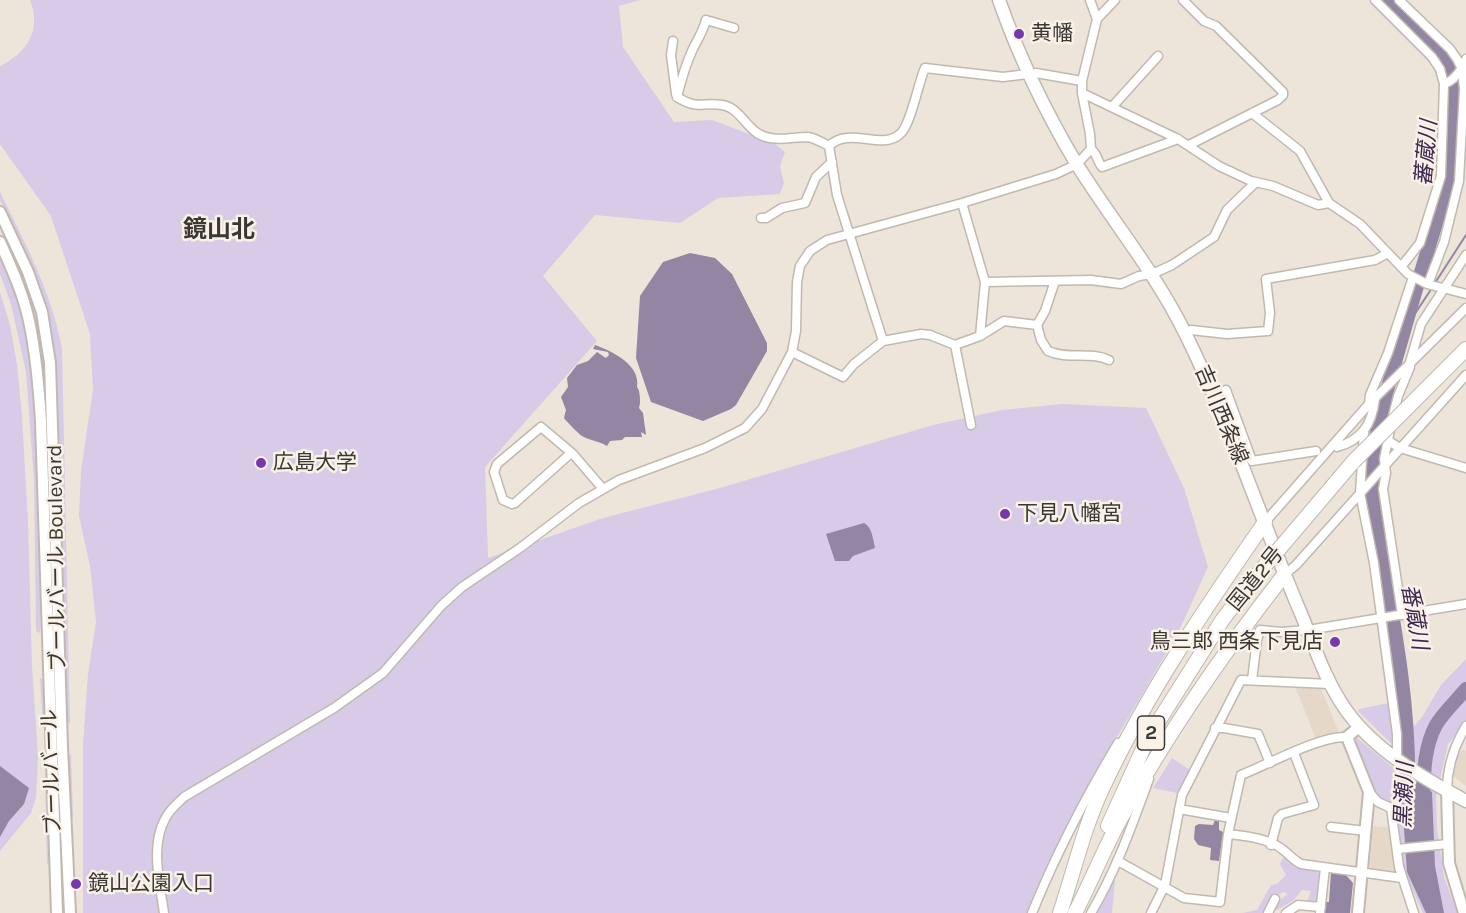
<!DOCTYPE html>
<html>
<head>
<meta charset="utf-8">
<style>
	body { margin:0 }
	canvas { display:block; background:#ede4da }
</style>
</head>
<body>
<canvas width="1466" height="913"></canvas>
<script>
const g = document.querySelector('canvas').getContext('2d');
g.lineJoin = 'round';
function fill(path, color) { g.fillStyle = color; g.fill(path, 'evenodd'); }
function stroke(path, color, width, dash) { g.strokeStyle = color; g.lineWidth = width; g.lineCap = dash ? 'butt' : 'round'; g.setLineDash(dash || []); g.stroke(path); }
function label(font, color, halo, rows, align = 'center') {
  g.font = font + ' Karla,"Noto Sans JP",sans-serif'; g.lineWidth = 5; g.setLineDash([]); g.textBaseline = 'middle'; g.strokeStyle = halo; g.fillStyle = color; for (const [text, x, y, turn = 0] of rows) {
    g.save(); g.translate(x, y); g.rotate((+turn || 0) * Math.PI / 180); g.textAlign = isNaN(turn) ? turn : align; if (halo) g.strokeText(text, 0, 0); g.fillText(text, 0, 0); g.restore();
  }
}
fill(new Path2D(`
	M1319,684L1338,730L1337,733L1319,740L1316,739L1295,686Z
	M1462,749L1466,751V786L1452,775L1455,760Z
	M1373,826L1393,828L1398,873L1372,869L1370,866Z`), '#e6d8c8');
fill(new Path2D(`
	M30,0H640L619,6L623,47L674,122L712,120L775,144L785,152L780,166L784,183L780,194L718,198L680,223L595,215L543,276L597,341L485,467L488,558L603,518L720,488L933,425L1002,410L1062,404L1146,408L1184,488L1208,567L1178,633L1084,793L1059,844L1031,913H83V745L88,674L96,622L90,566L79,516L81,471L93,390L90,334L51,216L0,144V66C27,53 42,30 30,0Z
	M0,192C25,243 52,293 62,349L70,723H68L65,699L56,370L49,324L35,279L0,200Z
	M0,221C20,265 38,308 46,356L55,680L42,374C38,339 31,307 19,274C13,257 0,239 0,221Z
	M0,253L15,288L24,318L35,383L42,590L40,633L36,631L34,480L26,372L11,304L0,274Z
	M0,292L10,325L17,365L22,416L28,522L32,666L38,757L36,797L31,813L0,851Z
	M1466,659V722L1448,744L1436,797L1437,829L1444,877L1457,913H1423L1403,869L1397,826L1402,741L1422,717L1441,685Z
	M40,678L42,679L45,690V726L43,727Z
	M1389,703L1394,733L1391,743L1358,711L1359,709Z
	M1356,737L1396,770L1392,801L1390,803L1377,796L1372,790L1352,742Z
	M71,754L73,817H71L68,761L69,756Z
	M1172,758L1190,770L1177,793L1153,788Z
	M47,776L51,862L47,864L45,777Z
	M61,814L65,913H61L59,847Z
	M1283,858L1287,859L1295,867L1319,871L1321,880L1316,903H1307L1311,891L1302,890L1294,900L1277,910L1274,908L1280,900L1288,894L1284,892L1277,895L1273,894L1263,913H1243L1257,910L1271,885L1277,884L1286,875L1280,864Z
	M1113,880L1115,881L1112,913H1093L1096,907H1100Z`), '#d7cbe7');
fill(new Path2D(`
	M690,253L715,258L732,274L767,343V351L736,405L731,409L703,421L651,402L636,358L640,296L663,262Z
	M595,345C612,351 641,365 637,387C640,390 641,403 639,408L643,413L646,435L641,432L642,437H625L622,440L610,441L607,446C599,441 591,441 582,436C580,435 565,420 564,418L566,410L561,397L568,387L567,378L577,365L588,361L597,352L606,358L609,355L608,352L593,349Z
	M864,523C872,527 873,539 875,548L853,556L849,561H835L826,534Z
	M0,766L29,788L24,804L9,821L0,837Z
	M1400,772L1432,792L1435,866L1444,913H1426L1407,872Z
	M1215,820L1219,821V830L1223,832L1219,861L1210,860L1211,848L1198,845L1194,839L1195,826L1199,824L1213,825Z
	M1331,872L1345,874L1353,883L1350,913H1324L1325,902H1329Z`), '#9386a2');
stroke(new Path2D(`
	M1435,283L1466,235
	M1404,330L1432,288`), '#9386a2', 2);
stroke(new Path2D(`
	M1389,0L1446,55L1451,69L1453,92L1449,173L1447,187C1432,237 1416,287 1402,338C1386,394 1366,451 1374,510C1390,604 1411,699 1408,795
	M1423,803C1424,777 1423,749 1436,725C1443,713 1457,700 1466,689`), '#9386a2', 14);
const minor = new Path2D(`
	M1183,0L1204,21L1216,26L1283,92V95L1278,100L1189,145
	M1375,0L1432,57L1440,69L1444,84L1441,176L1420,243L1401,267
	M1399,0L1450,49L1457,59L1462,69L1464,89L1459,181L1444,242L1428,284
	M1097,19L1115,0
	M673,41L671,55L676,94
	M1444,84C1455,80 1462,69 1466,59
	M1082,93L1178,139L1219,166L1251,181L1273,186L1318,205L1329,203L1360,224L1408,274L1427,284L1466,294
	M677,97C698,110 701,102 722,105C738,107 745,125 757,133C773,143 791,137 808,137C815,138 823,143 829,146
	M677,97C681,81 685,66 692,51C697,40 703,32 706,20L734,28
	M1112,107L1158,56
	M1252,113L1300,151L1329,203
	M1091,149C1099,156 1097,162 1102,167L1178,139
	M962,203L985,282L980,336
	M761,218H766L782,208L805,203L816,177L832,162
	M985,282L1091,280L1121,284L1139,276L1152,274L1172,265L1214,237L1227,210L1256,182
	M1037,325L1041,340L1048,351C1068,360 1090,351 1109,360
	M1186,334L1191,330L1227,334L1268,331L1270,313L1266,279L1375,260L1388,253
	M883,341L837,195L829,146C849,126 882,151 900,134C911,125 918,83 925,68L1003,77L1036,73L1082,81
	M955,345L971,425
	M792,352L843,377L854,364L883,341L921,334L930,335L955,345L980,336L1004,321L1037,325L1045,311L1055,281
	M1410,362L1421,324L1466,255
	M1226,390L1252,461L1316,451
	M1369,404L1370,395L1388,353L1413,277
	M1364,433L1360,493L1374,563L1397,734V758
	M1385,439L1400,448L1466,468
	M1337,447C1362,440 1372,424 1375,399
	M571,453L515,503L512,504L503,500L494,472L497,464L541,427L573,454L603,489
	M1265,522L1369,404L1466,308
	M1284,575L1296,565L1466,375
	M1402,615L1383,489L1386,473L1384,459L1393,416L1398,396L1410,367
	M1252,680L1257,640L1260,630L1281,632L1308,630L1466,604
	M1215,728H1224L1258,734L1270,763
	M1447,791C1447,768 1454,746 1466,726
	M1369,792L1378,802L1391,808L1399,867L1414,913
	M1179,809L1231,818
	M1331,827L1366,831
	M1228,834C1245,836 1268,838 1282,849C1289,854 1293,860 1301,864L1402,878
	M1271,845L1278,818L1282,814L1314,805L1294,753
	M1397,849L1448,844
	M1118,861L1184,898L1220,902L1228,834L1241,775C1267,765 1321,735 1347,737
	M164,913C160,884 150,846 165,819C169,810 177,804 184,797L334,708L383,673L441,606L462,587L520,548L579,503L619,480L705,448L745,428L762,409L792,352L796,331L797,282L800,266L810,251L827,240L962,203L1056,174L1077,164L1091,149L1090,134L1082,93V81L1097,19L1090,0
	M1032,913C1056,854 1085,798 1118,743
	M1091,913C1116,871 1132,825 1149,779
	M1151,913L1165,885L1182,795L1241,680L1330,684
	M1268,913L1275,899
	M1286,913L1298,905L1321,907
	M1320,913L1325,868`);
const tertiary = new Path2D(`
	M0,212L28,272L42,312L50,363L62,747L70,913
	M0,242C11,267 23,293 29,321C36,354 39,388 41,422L57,913
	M1447,791L1449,863L1464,913
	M1358,913L1369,792L1347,737L1359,727`);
const secondary = new Path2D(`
	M999,0C1019,57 1045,111 1076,163C1112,221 1156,273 1186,335C1231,426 1262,523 1302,616C1315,648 1326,682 1346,710C1375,751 1423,778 1466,801`);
const trunk = new Path2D(`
	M1407,408L1466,349
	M1286,541L1353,462
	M1108,826L1148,738L1223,619L1262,569
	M1060,913C1074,871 1084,827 1103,787C1147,693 1206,607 1265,522
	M1075,913C1091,882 1104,849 1121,818C1168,732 1224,652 1284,575`);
stroke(minor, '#c1b9af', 11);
stroke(tertiary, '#c1b9af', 14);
stroke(secondary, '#c1b9af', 15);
stroke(trunk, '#c1b9af', 16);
stroke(minor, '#fff', 8);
stroke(tertiary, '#fff', 10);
stroke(secondary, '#fff', 12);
stroke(trunk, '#fff', 14);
const trunkBridge = new Path2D(`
	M1353,462L1407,408
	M1262,569L1286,541`);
stroke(trunkBridge, '#c1b9af', 16, []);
stroke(trunkBridge, '#fff', 14);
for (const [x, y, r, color] of [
	[1019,34,6,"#7838ad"],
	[261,463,6,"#7838ad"],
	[1005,514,6,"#7838ad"],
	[1335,642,6,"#7838ad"],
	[76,884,6,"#7838ad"]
]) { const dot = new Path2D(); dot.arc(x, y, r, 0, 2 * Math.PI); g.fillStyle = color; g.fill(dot); stroke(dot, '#faf1e7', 2); }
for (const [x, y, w] of [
	[1151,733,27]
]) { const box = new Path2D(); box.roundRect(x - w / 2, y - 17, w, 34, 4.5); g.fillStyle = '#faf1e7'; g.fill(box); stroke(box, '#3b3834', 1.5); }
label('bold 20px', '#3b3834', null, [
	["2",1151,733]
]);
label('21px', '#3b3834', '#faf1e7', [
	["黄幡",1031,34],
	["広島大学",273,463],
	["下見八幡宮",1017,514],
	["鳥三郎 西条下見店",1323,642,"right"],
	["鏡山公園入口",88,884]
], 'left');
label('21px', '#3b3834', '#faf1e7', [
	["吉川西条線",1221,415,67],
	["ブールバール Boulevard",57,558,-91],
	["国道2号",1256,579,-51],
	["ブールバール",52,772,-92]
]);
label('italic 22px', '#3c2851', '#faf1e7', [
	["蕃蔵川",1427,153,-85],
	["番蔵川",1414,617,80],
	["黒瀬川",1405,795,-88]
]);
label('bold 24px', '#3b3834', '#faf1e7', [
	["鏡山北",219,230]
]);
</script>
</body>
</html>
